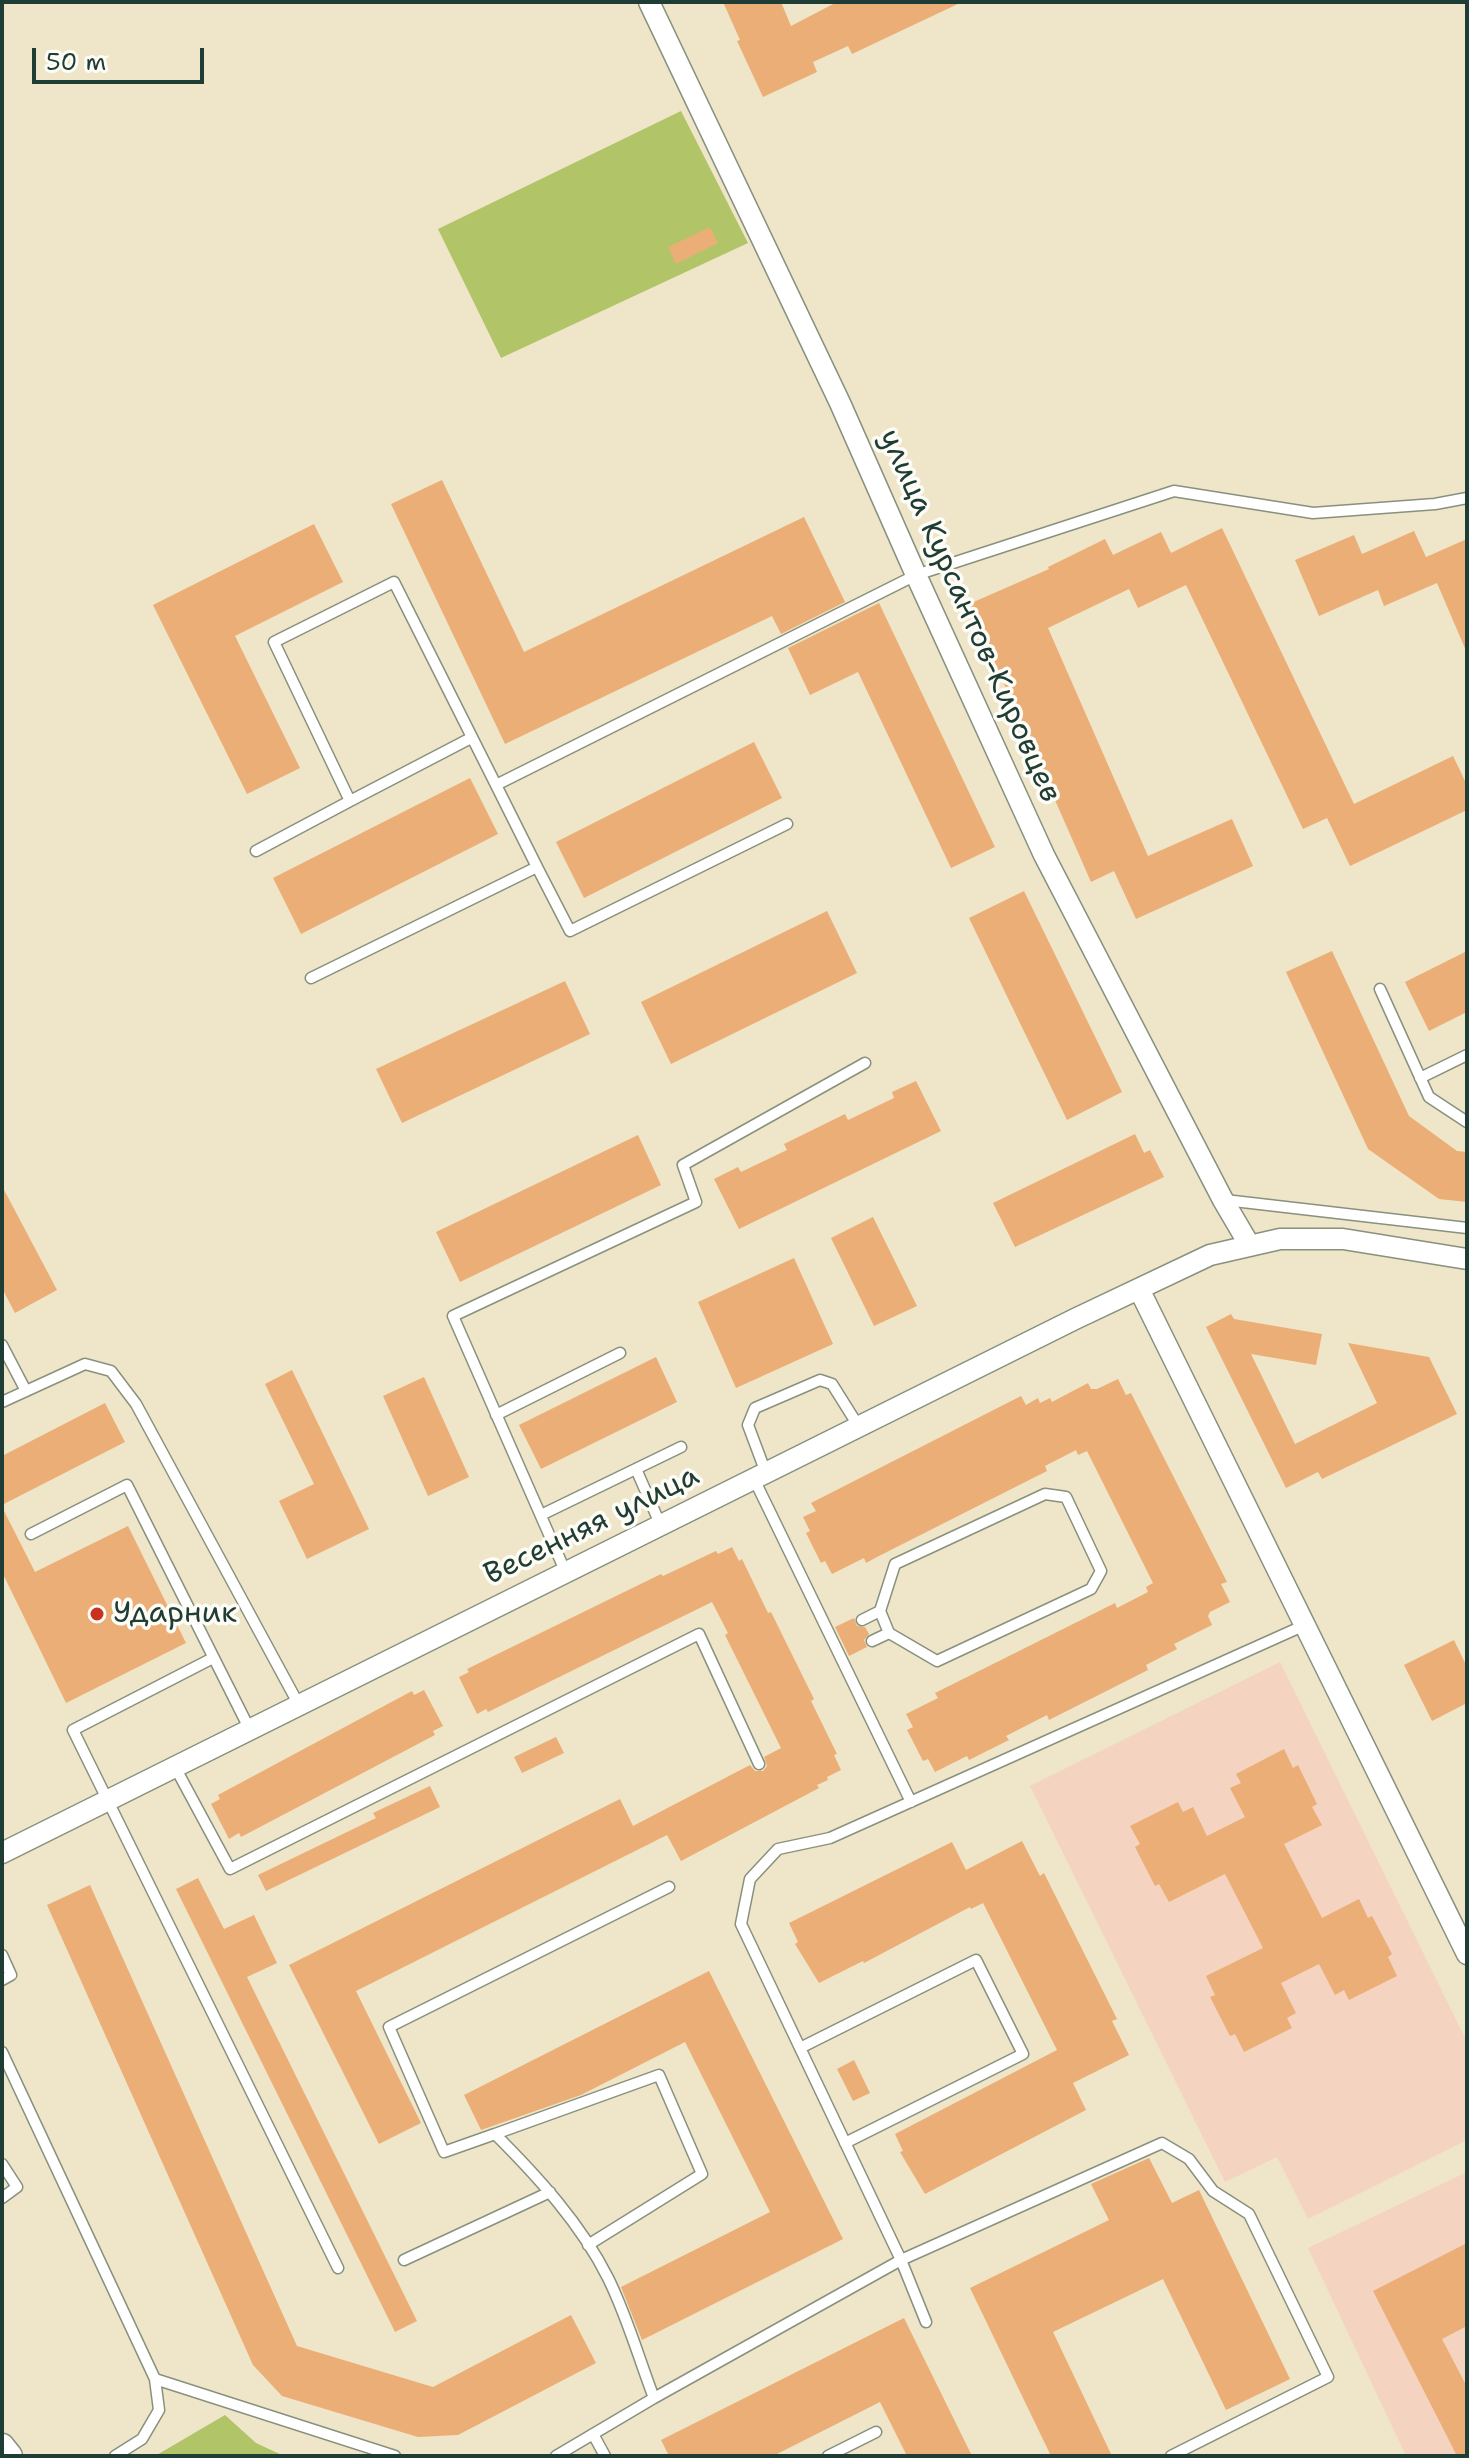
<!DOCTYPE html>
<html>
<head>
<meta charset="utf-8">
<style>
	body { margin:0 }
	#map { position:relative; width:1469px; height:2458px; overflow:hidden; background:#efe5c8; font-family:"Shantell Sans",sans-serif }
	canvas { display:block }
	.frame { position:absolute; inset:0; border:4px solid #1f3d34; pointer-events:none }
	.scale { position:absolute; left:32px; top:48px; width:172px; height:36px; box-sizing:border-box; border:4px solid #1f3d34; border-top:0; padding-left:10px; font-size:24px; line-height:28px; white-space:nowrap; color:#1f3d34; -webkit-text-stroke:6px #fdfcf7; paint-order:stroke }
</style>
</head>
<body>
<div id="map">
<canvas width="1469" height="2458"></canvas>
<div class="frame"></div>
<div class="scale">50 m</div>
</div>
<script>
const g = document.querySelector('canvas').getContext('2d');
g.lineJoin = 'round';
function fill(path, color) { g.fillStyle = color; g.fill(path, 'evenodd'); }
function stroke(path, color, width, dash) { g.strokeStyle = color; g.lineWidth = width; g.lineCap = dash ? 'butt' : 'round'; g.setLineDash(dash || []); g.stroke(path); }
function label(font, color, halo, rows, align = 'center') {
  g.font = font + ' "Shantell Sans",sans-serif'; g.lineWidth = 7; g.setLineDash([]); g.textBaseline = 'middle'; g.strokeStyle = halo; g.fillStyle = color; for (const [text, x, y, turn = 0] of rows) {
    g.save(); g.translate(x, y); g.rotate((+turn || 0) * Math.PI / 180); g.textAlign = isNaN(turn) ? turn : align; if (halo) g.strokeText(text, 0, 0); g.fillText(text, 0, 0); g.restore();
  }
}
fill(new Path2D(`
	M1280,1662L1467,2042V2140L1308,2219L1277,2157L1225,2182L1030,1786Z
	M1467,2172V2456H1406L1308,2248Z`), '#f4d3c0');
fill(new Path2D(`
	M681,111L748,243L501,358L438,229Z
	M225,2415L256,2443L284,2456H155Z`), '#b1c467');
fill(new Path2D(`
	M723,2H781L791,26L837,2H962L852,54L848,46L813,62L817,72L763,97L737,41L740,40Z
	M710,227L718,243L676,264L668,247Z
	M442,480L524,652L804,517L845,602L781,634L772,616L505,744L391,504Z
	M314,524L343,582L235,636L300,768L247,794L153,605Z
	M1222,528L1354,804L1453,756L1467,785V810L1350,866L1327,818L1303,829L1186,585L1138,608L1129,589L1048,628L1148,856L1232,819L1253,866L1136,919L1114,871L1091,882L969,604L1049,569L1048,567L1105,539L1113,555L1161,532L1171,553Z
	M1414,531L1426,557L1467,539V653L1437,583L1384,606L1378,590L1319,616L1295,560L1354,535L1362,554Z
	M879,603L995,847L951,868L858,672L810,695L788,648Z
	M754,742L782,798L584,898L556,842Z
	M470,778L498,834L301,934L273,878Z
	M1024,891L1122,1092L1067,1120L969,918Z
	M827,911L857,973L671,1064L641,1002Z
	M1332,951L1409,1116L1457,1151L1467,1152V1202L1439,1199L1368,1149L1286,972Z
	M1467,951V1012L1429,1031L1405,982Z
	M565,981L590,1034L402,1123L376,1069Z
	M916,1081L941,1131L739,1229L714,1179L738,1167L741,1172L787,1150L784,1144L845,1114L848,1120L894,1098L892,1092Z
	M1135,1134L1144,1153L1150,1150L1164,1177L1015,1247L993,1203Z
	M638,1135L661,1185L460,1282L436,1232Z
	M2,1186L57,1290L15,1313L2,1288Z
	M873,1217L917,1306L874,1326L831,1238Z
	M794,1258L833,1344L736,1388L698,1302Z
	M1231,1314L1234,1319L1322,1334L1316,1365L1251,1354L1295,1444L1377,1403L1348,1343L1429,1357L1457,1414L1322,1479L1318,1472L1286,1488L1206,1327Z
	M656,1357L677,1402L541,1469L519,1425Z
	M292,1370L369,1529L307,1559L279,1501L314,1484L265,1384Z
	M424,1377L469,1477L428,1496L383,1396Z
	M1118,1379L1126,1395L1131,1393L1227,1582L1221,1584L1230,1602L1210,1612L1208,1616L1212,1625L1174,1644L1177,1649L1146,1665L1148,1670L1049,1720L1047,1715L1006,1736L1009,1740L969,1760L967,1756L935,1772L928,1759L923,1761L907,1730L913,1727L906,1714L938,1698L935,1693L1115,1603L1117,1608L1148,1592L1146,1587L1153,1583L1087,1451L1078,1455L1076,1450L1045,1466L1047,1471L877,1557L866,1563L864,1558L832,1574L825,1561L821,1563L806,1533L810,1531L803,1517L816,1511L811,1503L1021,1396L1026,1405L1038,1398L1040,1403L1050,1398L1052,1402L1088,1383L1091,1389H1097Z
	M105,1403L125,1442L2,1505V1456Z
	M2,1507L35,1572L128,1526L186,1643L66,1703L2,1572Z
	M732,1547L739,1561L742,1559L768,1613L771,1612L814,1699L811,1701L837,1754L834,1755L841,1770L827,1777L828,1780L817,1785L819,1788L681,1861L667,1835L356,1991L421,2123L379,2144L289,1965L620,1799L633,1826L750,1765L755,1771H763L767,1766L764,1757L781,1748L725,1635L728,1633L712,1602L488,1712L486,1709L477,1714L459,1677L469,1672L467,1669L661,1574L663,1576L716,1551L718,1554Z
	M854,1618L857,1626L865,1627L869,1634L864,1640L867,1647L849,1656L835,1627Z
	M1454,1640L1467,1667V1703L1432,1721L1404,1665Z
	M424,1690L443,1726L433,1731L435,1735L241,1837L239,1833L229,1839L211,1804L220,1799L218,1795L412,1691L414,1695Z
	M556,1737L564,1753L522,1773L514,1757Z
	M1284,1749L1293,1768L1298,1765L1317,1804L1312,1807L1322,1825L1284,1844L1322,1918L1359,1899L1368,1918L1372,1916L1392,1954L1388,1957L1397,1976L1349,2000L1344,1990L1335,1995L1319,1964L1281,1983L1296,2013L1287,2018L1292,2028L1244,2052L1235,2034L1230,2036L1210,1997L1215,1995L1206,1976L1263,1948L1225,1874L1169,1902L1159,1884L1155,1886L1135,1847L1140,1844L1130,1826L1178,1802L1183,1812L1193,1807L1207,1836L1245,1817L1230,1788L1241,1783L1236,1774Z
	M430,1786L440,1807L266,1891L258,1875L376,1818L373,1813Z
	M1022,1841L1040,1876L1044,1873L1117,2019L1112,2021L1129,2055L1073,2083L1086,2110L925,2194L900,2152L903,2151L895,2134L1057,2050L983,1903L971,1909L970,1907L864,1963L863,1961L819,1983L795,1944L798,1942L789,1923L952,1842L966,1870Z
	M198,1878L224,1929L254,1915L277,1963L247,1977L417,2321L395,2332L176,1889Z
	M90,1885L297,2346L433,2387L571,2315L596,2363L458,2435L418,2437L282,2396L253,2365L47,1905Z
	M709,1971L843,2239L642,2340L621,2287L770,2212L685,2042L581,2095L481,2130L464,2095Z
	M854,2060L870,2093L853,2101L837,2069Z
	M1149,2158L1172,2203L1199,2190L1290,2379L1226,2410L1163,2279L1053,2332L1112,2456H1051L970,2288L1109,2220L1091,2184Z
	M1467,2243V2326L1442,2339L1467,2387V2456H1457L1373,2291Z
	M904,2318L972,2456H907L880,2402L773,2456H669L661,2440Z`), '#ebae76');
const service = new Path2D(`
	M471,738L350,801L274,642L394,582L496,785
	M256,851L350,801
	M537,867L570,931L787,824
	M311,978L537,867L496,785L916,575L1174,491L1313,513L1435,504L1467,498
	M1380,989L1429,1097L1467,1122
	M1420,1078L1467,1055
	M1225,1200L1467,1228
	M2,1345L26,1391
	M2,1402L85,1364L111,1371L136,1404L299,1705
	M496,1415L620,1353
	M636,1469L661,1526
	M766,1473L748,1425L755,1408L820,1380L832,1384L859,1427
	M754,1479L911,1802
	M1045,1494L1066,1497L1101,1571L1091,1589L937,1661L889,1633L880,1611L895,1564Z
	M541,1515L681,1447
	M31,1534L127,1485L250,1730
	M566,1573L453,1316L696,1202L683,1165L865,1063
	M862,1620L880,1611
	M872,1641L889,1633
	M213,1658L73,1730L338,2268
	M175,1767L230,1869L699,1634L759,1764
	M2,1955L11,1975L2,1980
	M800,2048L976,1960L1023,2054L845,2143
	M2,2052L155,2379L159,2410L142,2439L115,2456
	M495,2134L659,2075L702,2174L588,2245
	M2,2164L17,2187L2,2198
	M404,2260L550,2192
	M155,2379L395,2456
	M654,2398L901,2260L926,2322
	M593,2434L605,2456
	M556,2456L654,2398C639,2359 627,2316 608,2278C581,2224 538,2177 495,2134L444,2152L389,2027L669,1887
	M828,2456L876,2432
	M1171,2456L1328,2377L1249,2214L1213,2191L1189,2159L1162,2143L901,2260L741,1924L750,1879L778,1849L830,1838L1305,1625`);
const minor = new Path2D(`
	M649,2L840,403L916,575L1044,855L1223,1200L1250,1246
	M1139,1289L1467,1954
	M2,1853L1075,1319L1210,1255L1280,1239H1343L1467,1259`);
const tertiary = new Path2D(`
	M2,2446L10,2456`);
stroke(service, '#87917e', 13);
stroke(minor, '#87917e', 23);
stroke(tertiary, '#87917e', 27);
stroke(service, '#fff', 10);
stroke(minor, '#fff', 20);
stroke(tertiary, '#fff', 24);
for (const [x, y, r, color] of [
	[97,1614,8,"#c8321e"]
]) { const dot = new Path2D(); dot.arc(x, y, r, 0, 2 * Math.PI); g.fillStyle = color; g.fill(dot); stroke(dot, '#fdfcf7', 3); }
label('30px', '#1f3d34', '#fdfcf7', [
	["улица Курсантов-Кировцев",969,616,66],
	["Весенняя улица",592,1526,-26]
]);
label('30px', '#1f3d34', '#fdfcf7', [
	["Ударник",113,1614]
], 'left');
</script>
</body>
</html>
